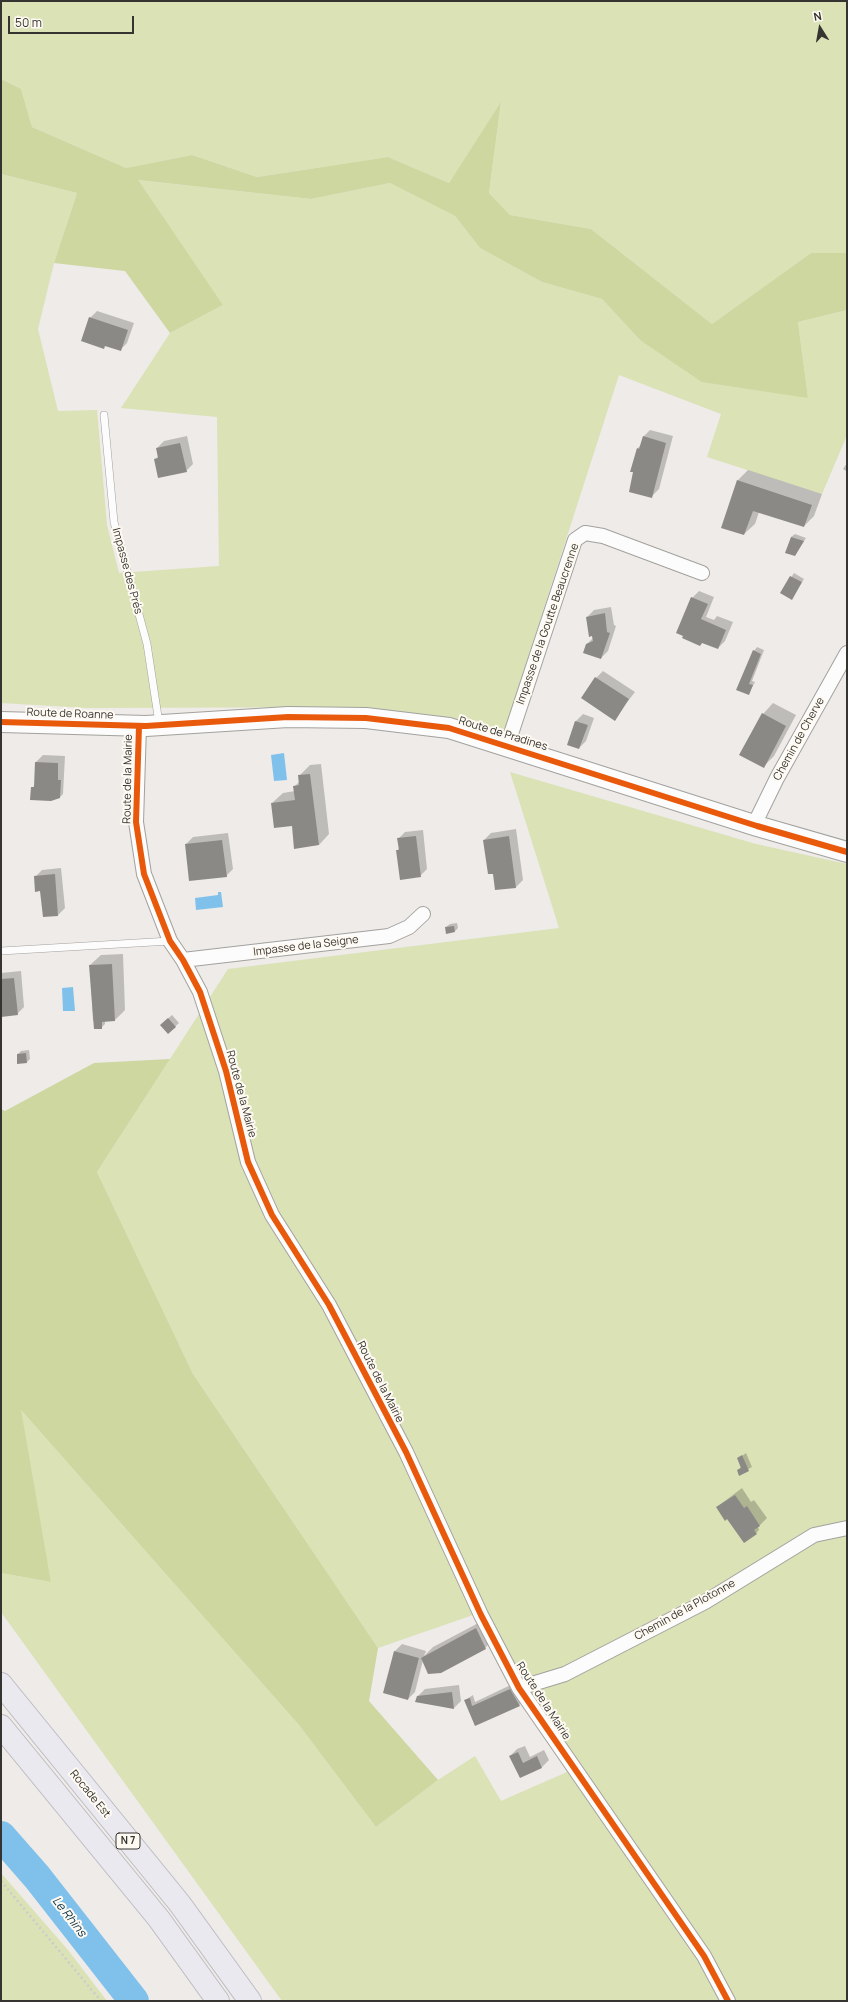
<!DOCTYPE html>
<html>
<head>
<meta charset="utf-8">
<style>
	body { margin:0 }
	#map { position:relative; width:848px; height:2002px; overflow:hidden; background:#eeebe8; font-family:Manrope,sans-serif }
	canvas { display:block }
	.frame { position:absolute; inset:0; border:2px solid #363431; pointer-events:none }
	.north { position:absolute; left:800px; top:8px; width:40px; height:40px; -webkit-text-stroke:3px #fefaf2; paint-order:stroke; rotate:349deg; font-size:11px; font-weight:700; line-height:16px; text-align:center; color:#363431 }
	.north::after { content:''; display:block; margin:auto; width:14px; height:18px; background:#363431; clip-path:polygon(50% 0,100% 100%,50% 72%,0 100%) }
	.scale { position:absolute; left:8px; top:16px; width:126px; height:18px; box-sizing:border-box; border:2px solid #363431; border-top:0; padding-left:5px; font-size:12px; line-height:14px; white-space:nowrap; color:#363431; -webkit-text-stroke:3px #fefaf2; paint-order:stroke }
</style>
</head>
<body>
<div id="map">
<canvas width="848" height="2002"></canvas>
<div class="frame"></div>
<div class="north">N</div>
<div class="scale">50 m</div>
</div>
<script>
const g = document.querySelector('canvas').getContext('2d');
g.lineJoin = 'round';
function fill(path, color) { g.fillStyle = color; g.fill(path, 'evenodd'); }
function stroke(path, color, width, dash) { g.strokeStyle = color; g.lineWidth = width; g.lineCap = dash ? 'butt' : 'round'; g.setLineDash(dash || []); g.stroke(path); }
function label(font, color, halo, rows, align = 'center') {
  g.font = font + ' Manrope,sans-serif'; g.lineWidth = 4; g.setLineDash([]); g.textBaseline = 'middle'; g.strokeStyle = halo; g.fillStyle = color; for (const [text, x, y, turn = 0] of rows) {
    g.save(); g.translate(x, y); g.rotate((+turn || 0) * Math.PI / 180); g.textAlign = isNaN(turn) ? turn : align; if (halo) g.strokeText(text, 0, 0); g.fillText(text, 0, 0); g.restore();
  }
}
fill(new Path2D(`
	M1,1H847V253H811L712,324L591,229L510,215L489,193L501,103L449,183L388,157L257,177L192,155L126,168L32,127L21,89L1,79Z
	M1,174L77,193L54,263L38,329L58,411L97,410L107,525L119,573L219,566L217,417L121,408L170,333L223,305L137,180L311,199L390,183L455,216L480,248L542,282L602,299L640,340L808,398L798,322L847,310V435L822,494L707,457L721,414L619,375L505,729L366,707L87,708L1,703Z
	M510,772L756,844L847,864V2001H282L1,1612V1573L51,1582L20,1409L299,1725L376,1827L438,1780L475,1756L501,1801L567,1772L473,1615L378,1648L193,1374L97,1172L228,969L559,928Z
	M1,1873L68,1950L107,2001H1Z`), '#dae2b6');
fill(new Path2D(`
	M1,79L21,89L32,127L126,168L192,155L257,177L388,157L449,183L501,102L489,193L510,215L591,229L712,324L811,253H847V310L798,322L808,398L702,382L640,340L602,299L542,282L480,248L455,216L390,183L311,199L138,180L223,305L170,333L125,271L54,263L77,193L1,174Z
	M170,1059L97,1172L193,1374L378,1648L369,1701L438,1780L376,1827L299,1725L21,1410L51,1582L1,1573V1109L5,1111L94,1063Z`), '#cdd79f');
fill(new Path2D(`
	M284,753L287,780L274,781L271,755Z
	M218,892H221L223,907L196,910L195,898L218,895Z
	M73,987L75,1011H63L62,988Z`), '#80c1ec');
fill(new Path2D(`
	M97,311L134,323L127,343L120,350L90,318Z
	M650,430L673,436L659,489L652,496L635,472L637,449L641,445L643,437Z
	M187,436L193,464L186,471L155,459L159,456L157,448L164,441Z
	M847,463V469L846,471L843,469Z
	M748,470L822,494L814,516L804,526L759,512L755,524L744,534L738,480Z
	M795,534L806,538L795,555L791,537Z
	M794,573L804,579L792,599L781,593Z
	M699,591L714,597L706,617L714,620L717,616L733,622L725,641L718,648L703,642L692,598Z
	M611,607L614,625L616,626L608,651L601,658L587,644L593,638L587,617L594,610Z
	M757,647L764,650L752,681L755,682L749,693L738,689L754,651Z
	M603,671L635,692L614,719L596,678Z
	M773,703L796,715L774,756L763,767V714Z
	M583,714L594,718L586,741L579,748L568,744L576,721Z
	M43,755L65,756L63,794L60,797L32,788L35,785L36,762Z
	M321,764L329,834L319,845L292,824L272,803L283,793L295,791V786L300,781L299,776L310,765Z
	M516,829L523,880L516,887L496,889L494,873L484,840L491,833Z
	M423,830L427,869L420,876L397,851L399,848L398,839L405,832Z
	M228,833L233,869L226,876L186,844L193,837Z
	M61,868L65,908L58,915L41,890L35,877L42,870Z
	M457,923L458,928L455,931L446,927L450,924Z
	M123,954L125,1010L115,1020L105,1021V1024L101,1028L96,1021H93L90,965L101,955Z
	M21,971L24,1007L17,1014L1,1016V973Z
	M172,1015L179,1023L168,1033L164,1022Z
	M29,1050L30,1059L27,1062L18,1054L21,1051Z
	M746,1453L752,1467L739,1474L738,1470L741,1467L739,1458Z
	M742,1488L751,1502L754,1500L767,1518L758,1527L759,1530L756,1533L728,1518L717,1507Z
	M486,1619L496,1637L485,1648L423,1660L415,1692L408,1699L395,1651L402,1644L426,1651L424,1656L433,1647Z
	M517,1682L526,1698L519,1705L475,1725L465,1700L473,1695L475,1702Z
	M459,1685L461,1701L454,1708L418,1696L425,1689Z
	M525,1746L530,1757L544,1750L549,1760L542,1767L520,1777L510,1756L517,1749Z`), '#0003');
stroke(new Path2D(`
	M1,1836L37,1877L134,2001`), '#80c1ec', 30);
fill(new Path2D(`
	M89,317L128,330L121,351L105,346L104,349L81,341Z
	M643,436L666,443L652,498L629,492L633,472H630L637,448L639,449Z
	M180,443L187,472L158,478L154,459L158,458L156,448Z
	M737,480L812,505L804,527L753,511L744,535L721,528Z
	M791,537L804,541L795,556L785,553Z
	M790,576L802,582L792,600L780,593Z
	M691,597L708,604L701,619L726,630L718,649L702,643L700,646L682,638L683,636L676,633Z
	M605,613L607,632L610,633L601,659L583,653L586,644L593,641L592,636L589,637L586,617Z
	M753,650L761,654L749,684L753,685L749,695L736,690Z
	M595,677L629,699L615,721L581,698Z
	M762,713L786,726L764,768L739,755Z
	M575,721L588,725L579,749L567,745Z
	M35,762L58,763V780H61L60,798L51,801L30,800L31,787H34Z
	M310,774L319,845L294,849L292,826L274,828L271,803L295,800L293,786L299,785L298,775Z
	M416,836L421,877L400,880L396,850H399L397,838Z
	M509,836L516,888L495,890L493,874H488L483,840Z
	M222,840L227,877L189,881L185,844Z
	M55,874L58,916L43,917L40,891L35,892L34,876Z
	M454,926L455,932L446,934L445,927Z
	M112,964L115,1021L102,1022V1029H94L89,965Z
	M14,978L18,1015L1,1017V979Z
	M168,1018L176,1027L168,1034L160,1025Z
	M26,1053L27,1063L17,1064V1054Z
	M742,1455L749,1471L739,1476L737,1470L741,1468L737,1458Z
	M735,1495L744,1508L747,1506L760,1526L754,1530L757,1534L744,1543L727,1519L725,1521L716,1507Z
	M476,1628L486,1649L441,1673L428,1674L421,1658Z
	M394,1651L419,1658L408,1700L383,1693Z
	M510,1689L520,1706L475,1726L464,1700L470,1698L472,1706Z
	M452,1692L454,1709L415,1702L417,1696Z
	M518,1752L523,1763L537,1756L542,1768L520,1778L509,1756Z`), '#8b8986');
const lane = new Path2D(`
	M104,415L114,522L147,644L159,723
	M1,951L170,941`);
const street = new Path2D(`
	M139,726L136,822L144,874L170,941L183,960L200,992L226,1071L248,1162L272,1215L329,1305L406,1452L481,1615L519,1688L704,1956L728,2001
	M507,746L575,540L585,533L603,536L702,573
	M754,825L777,778L847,653
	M183,960L389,936L409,927L423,914
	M519,1688L565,1674L705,1602L814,1535L847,1528`);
const secondary = new Path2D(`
	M1,722L146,726L288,717L366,718L449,728L757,826L847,852`);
const highway = new Path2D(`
	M1,1684L180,1904L250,2001
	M1,1726L159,1919L218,2001`);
stroke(lane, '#a3a19e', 8);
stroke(street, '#a3a19e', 16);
stroke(secondary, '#a3a19e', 22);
stroke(highway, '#bebcc2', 24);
stroke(new Path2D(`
	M1,1881L101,2001`), '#cdcccb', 2.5, [2, 3]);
stroke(lane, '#fcfcfc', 7);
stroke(street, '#fcfcfc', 14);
stroke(secondary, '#fcfcfc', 20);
stroke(highway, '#ebe9f0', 22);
stroke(new Path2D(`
	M1,722L146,726L288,717L366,718L449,728L757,826L847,852
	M139,726L136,822L144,874L170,941L183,960L200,992L226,1071L248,1162L272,1215L329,1305L406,1452L481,1615L519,1688L704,1956L728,2001`), '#e8590c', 6);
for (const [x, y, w] of [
	[128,1841,24]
]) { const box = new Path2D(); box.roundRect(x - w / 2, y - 8, w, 16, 3); g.fillStyle = '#fefaf2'; g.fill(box); stroke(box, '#363431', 1); }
label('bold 10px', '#363431', null, [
	["N 7",128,1841]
]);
label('11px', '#363431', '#fefaf2', [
	["Impasse des Prés",127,571,75],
	["Impasse de la Goutte Beaucrenne",548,624,-71],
	["Route de Roanne",70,714,2],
	["Route de Pradines",503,734,17],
	["Chemin de Cherve",799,739,-61],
	["Route de la Mairie",128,779,-89],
	["Impasse de la Seigne",306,946,-7],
	["Route de la Mairie",241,1094,75],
	["Route de la Mairie",380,1382,63],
	["Chemin de la Plotonne",685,1610,-29],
	["Route de la Mairie",543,1701,57],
	["Rocade Est",90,1794,51]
]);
label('italic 12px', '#052f48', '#fefaf2', [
	["Le Rhins",69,1917,52]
]);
</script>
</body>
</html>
